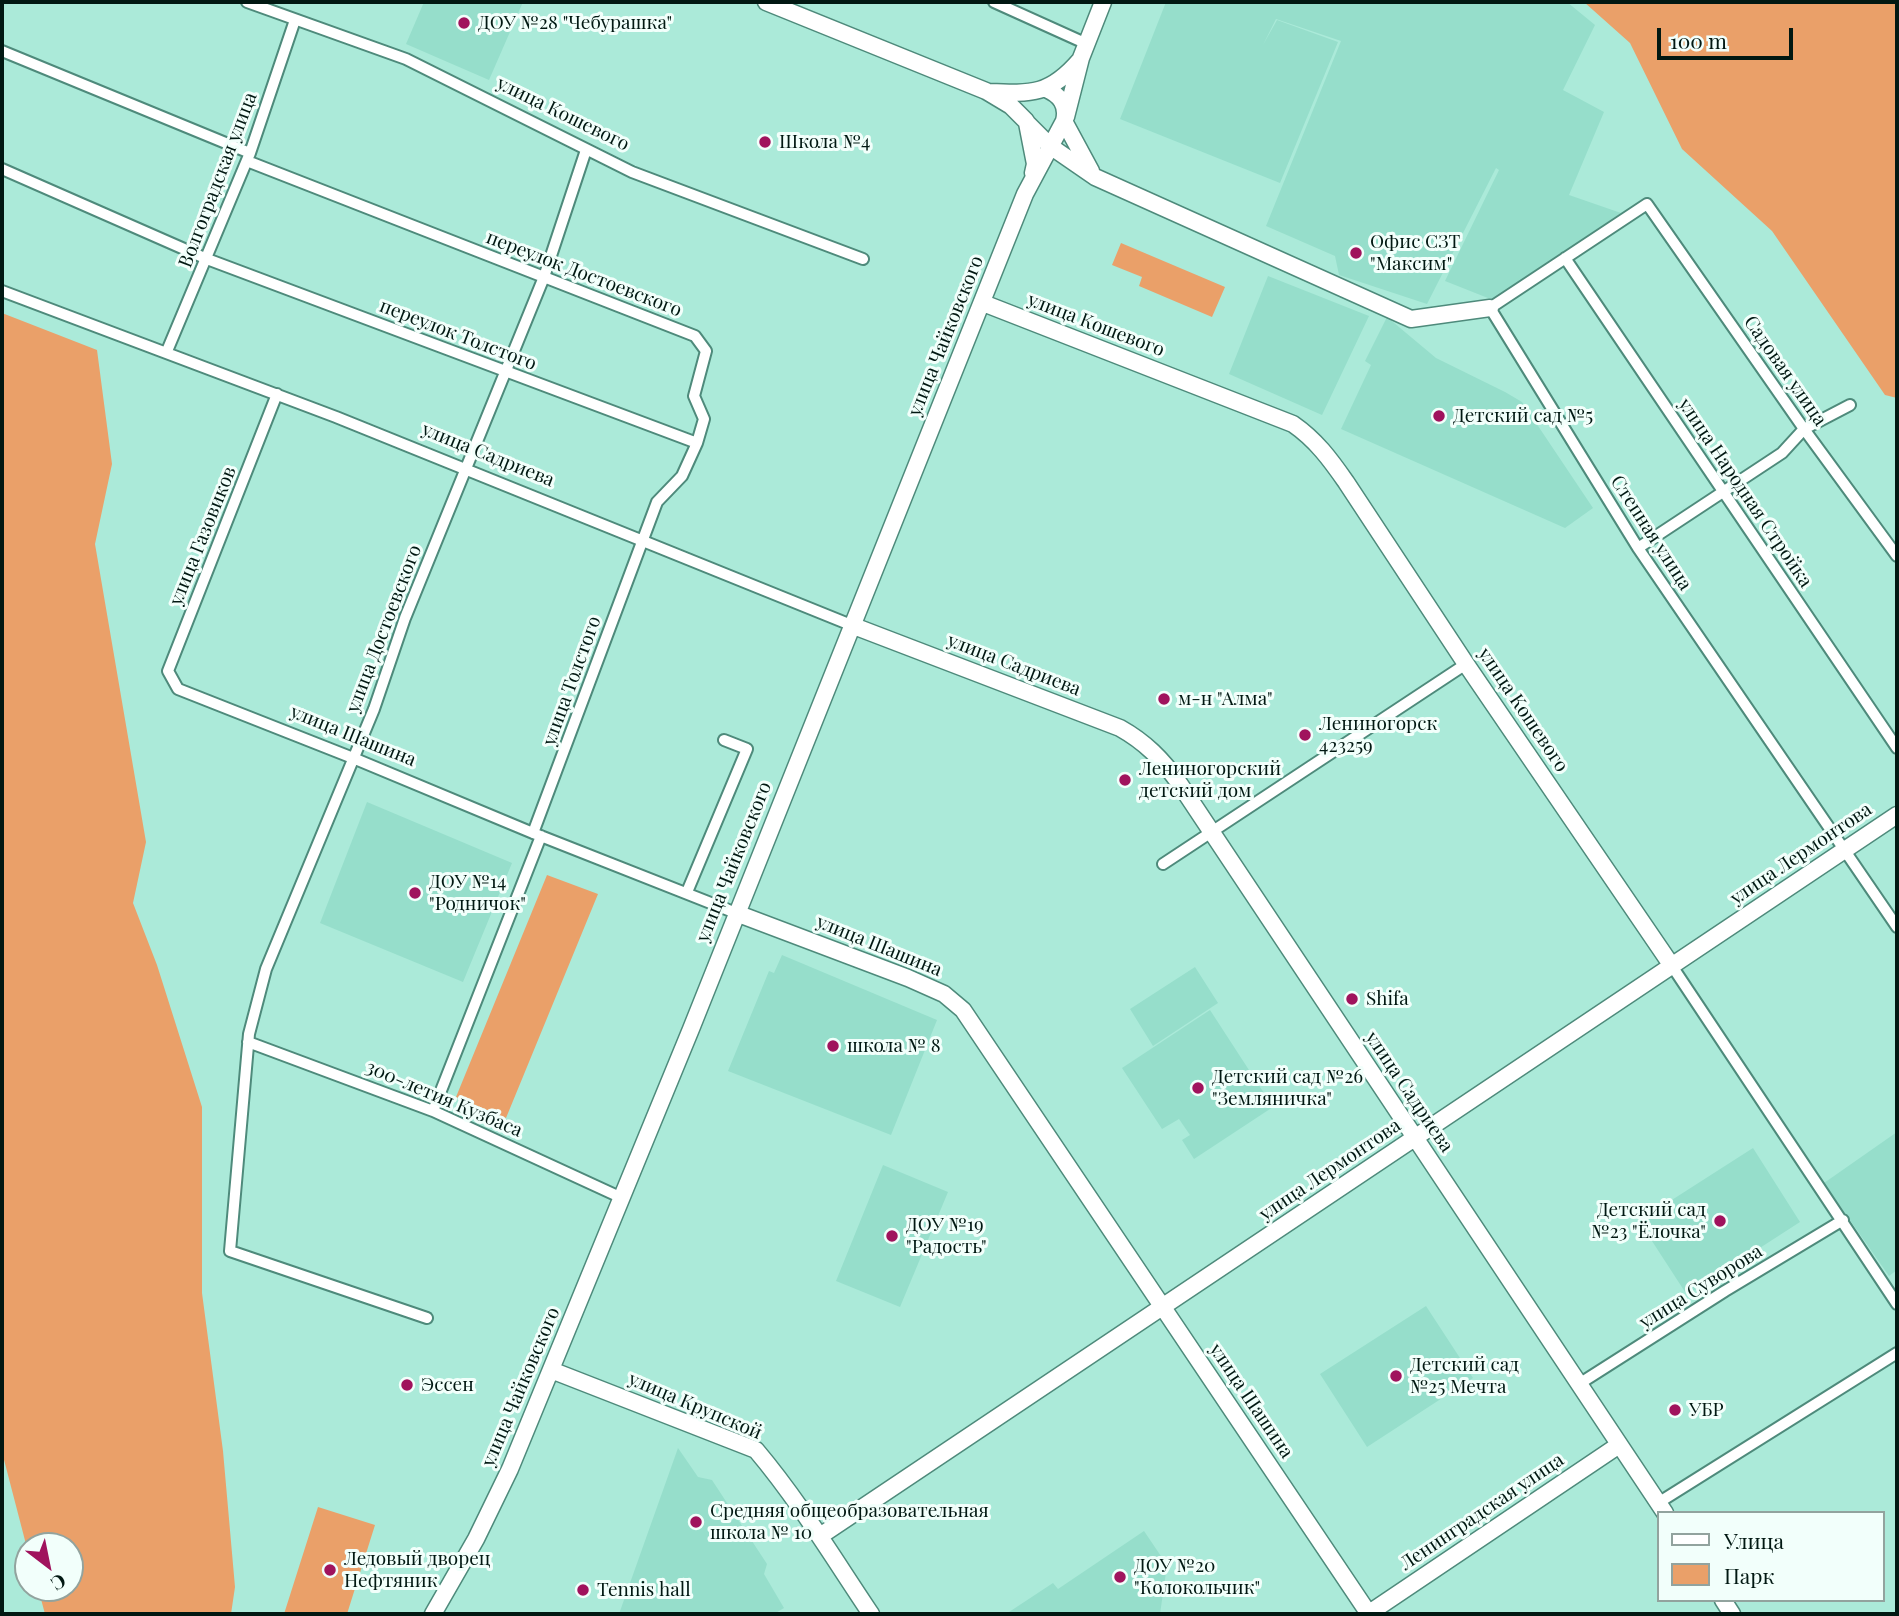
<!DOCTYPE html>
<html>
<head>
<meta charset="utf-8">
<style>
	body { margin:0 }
	#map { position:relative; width:1899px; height:1616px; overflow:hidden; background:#abead9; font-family:"Playfair Display",serif }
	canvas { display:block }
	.frame { position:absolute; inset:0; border:4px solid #011812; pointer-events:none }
	.legend { position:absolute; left:1657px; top:1511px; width:228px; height:91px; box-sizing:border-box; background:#f2fffb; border:2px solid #92a39e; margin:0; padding:9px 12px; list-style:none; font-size:21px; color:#011812 }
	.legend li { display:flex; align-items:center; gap:14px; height:35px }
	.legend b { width:35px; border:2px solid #92a39e }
	.north { position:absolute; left:14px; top:1532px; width:70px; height:70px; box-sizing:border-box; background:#f2fffb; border:2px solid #92a39e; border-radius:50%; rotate:148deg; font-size:19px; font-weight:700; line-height:28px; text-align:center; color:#011812 }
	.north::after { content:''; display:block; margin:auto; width:24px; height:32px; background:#a0135d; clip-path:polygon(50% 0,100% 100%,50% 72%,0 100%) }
	.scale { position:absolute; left:1657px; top:28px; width:136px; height:32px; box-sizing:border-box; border:4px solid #011812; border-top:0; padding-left:9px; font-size:21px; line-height:24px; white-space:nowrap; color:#011812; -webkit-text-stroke:5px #f2fffb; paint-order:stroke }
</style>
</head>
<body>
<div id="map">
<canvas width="1899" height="1616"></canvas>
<div class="frame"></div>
<ul class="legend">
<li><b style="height:9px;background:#fff"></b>Улица</li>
<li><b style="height:19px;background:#eaa069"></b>Парк</li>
</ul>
<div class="north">С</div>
<div class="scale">100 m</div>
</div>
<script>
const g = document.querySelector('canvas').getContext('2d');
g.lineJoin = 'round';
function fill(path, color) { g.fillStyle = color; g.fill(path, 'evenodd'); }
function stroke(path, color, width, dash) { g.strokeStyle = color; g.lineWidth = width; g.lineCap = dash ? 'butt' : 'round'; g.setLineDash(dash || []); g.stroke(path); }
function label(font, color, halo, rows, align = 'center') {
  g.font = font + ' "Playfair Display",serif'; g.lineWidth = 6; g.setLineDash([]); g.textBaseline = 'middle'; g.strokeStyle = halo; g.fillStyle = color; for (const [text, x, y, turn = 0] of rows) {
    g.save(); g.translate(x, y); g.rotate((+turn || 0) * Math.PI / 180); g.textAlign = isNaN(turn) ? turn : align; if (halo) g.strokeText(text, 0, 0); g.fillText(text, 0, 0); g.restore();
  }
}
fill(new Path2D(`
	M424,2H523L489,80L406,44Z
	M1166,2H1567L1595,25L1563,90L1604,112L1569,195L1621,213L1493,300L1445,281L1499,170L1496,168L1427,304L1339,275L1335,256L1266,226L1341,41L1276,19L1263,45L1277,20L1338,42L1280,183L1120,119Z
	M1268,276L1369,316L1322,415L1229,374Z
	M1387,317L1436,358L1505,392L1522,402L1593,508L1565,528L1341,429L1371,365L1365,361Z
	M367,802L512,863L463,982L320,923Z
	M782,955L937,1020L891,1135L728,1071L769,971L774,973Z
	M1195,967L1218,1003L1153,1046L1130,1009Z
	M1210,1010L1273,1107L1194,1159L1182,1140L1190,1135L1179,1119L1162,1129L1122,1068Z
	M1897,1132V1270L1889,1276L1824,1183Z
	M1753,1148L1800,1222L1687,1295L1639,1221Z
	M883,1165L948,1192L900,1307L836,1281Z
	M1426,1306L1473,1378L1367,1447L1320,1374Z
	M678,1448L698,1477L712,1480L767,1564L764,1574L784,1608L774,1614H619Z
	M1144,1531L1167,1565L1160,1614H1006L1053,1583L1058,1589Z`), '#96decb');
fill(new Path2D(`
	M1584,2H1897V398L1885,395L1772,231L1682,149L1630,43Z
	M1121,243L1225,287L1212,317L1139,286L1142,277L1112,265Z
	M2,313L97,350L112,464L95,544L146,842L133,903L157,965L202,1107V1293L223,1451L235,1587L231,1614H45L38,1588H70V1546H28V1552L2,1452Z
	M547,875L598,894L506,1118L456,1097Z
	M318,1507L375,1525L347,1614H284Z`), '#eaa069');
const street = new Path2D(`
	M247,2L406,59L632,172L863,259
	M994,2L1087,44
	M2,51L250,153
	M247,161L695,336L706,351L694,396L704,419L697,443L682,476L657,502L533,833
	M2,169L207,259L697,443
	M1565,258L1897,748
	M2,291L336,417L851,625
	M167,351L250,153L295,20
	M277,394L168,671L178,689L353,758L533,833L736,913
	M1638,548L1782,453L1804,429L1850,405
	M1897,556L1804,429L1647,204L1490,308L1638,548L1897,927
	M1163,864L1466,664
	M687,892L747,749L724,740
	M1672,966L1897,1304
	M248,1042L433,1111L622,1198
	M433,1111L541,836
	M427,1318L230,1251L249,1034L266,969L374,709L405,618L544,277L586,150
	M1579,1384L1725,1291L1843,1220
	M1658,1503L1897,1353`);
const secondary = new Path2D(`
	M766,2L986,91L1011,106L1026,121
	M1046,89C1060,95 1068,105 1064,121L1091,171
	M988,92C1032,94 1050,95 1080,60
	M1066,117L1081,58L1103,2
	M1027,123L1035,164L1033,173
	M1028,124L1050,146L1095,177L1411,319L1490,308
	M983,303L1293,424C1316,440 1330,459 1346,482L1466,664L1672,966
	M851,625L1120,728C1145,742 1162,759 1179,783L1665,1513
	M736,913L908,978L944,994L963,1010L1369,1614
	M551,1370L756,1450C799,1501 834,1559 871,1614
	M820,1536L1897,815
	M1723,1600L1732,1614
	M433,1614L476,1539L510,1469L691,1029L1025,194L1064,121
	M1368,1614L1619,1445`);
stroke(street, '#4e8a7b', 14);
stroke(secondary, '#4e8a7b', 19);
stroke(street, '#fff', 10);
stroke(secondary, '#fff', 16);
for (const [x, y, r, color] of [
	[464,23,7,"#a0135d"],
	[765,142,7,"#a0135d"],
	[1356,253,7,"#a0135d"],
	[1439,416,7,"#a0135d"],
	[1164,699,7,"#a0135d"],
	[1305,735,7,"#a0135d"],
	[1125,780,7,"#a0135d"],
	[415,893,7,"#a0135d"],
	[1352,999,7,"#a0135d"],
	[833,1046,7,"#a0135d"],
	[1198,1088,7,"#a0135d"],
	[1720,1221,7,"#a0135d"],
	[892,1236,7,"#a0135d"],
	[1396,1376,7,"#a0135d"],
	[407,1385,7,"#a0135d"],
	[1675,1410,7,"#a0135d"],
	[696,1522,7,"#a0135d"],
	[330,1570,7,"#a0135d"],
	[1120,1577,7,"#a0135d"],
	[583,1590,7,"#a0135d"]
]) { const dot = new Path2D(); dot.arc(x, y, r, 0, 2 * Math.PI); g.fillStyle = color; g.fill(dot); stroke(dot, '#f2fffb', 2.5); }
label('19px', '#011812', '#f2fffb', [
	["ДОУ №28 \"Чебурашка\"",478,23],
	["Школа №4",779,142],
	["Офис СЗТ",1370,242],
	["\"Максим\"",1370,264],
	["Детский сад №5",1453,416],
	["м-н \"Алма\"",1178,699],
	["Лениногорск",1319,724],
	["423259",1319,746],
	["Лениногорский",1139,769],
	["детский дом",1139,791],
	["ДОУ №14",429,882],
	["\"Родничок\"",429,904],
	["Shifa",1366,999],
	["школа № 8",847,1046],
	["Детский сад №26",1212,1077],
	["\"Земляничка\"",1212,1099],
	["Детский сад",1706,1210,"right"],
	["№23 \"Ёлочка\"",1706,1232,"right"],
	["ДОУ №19",906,1225],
	["\"Радость\"",906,1247],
	["Детский сад",1410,1365],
	["№25 Мечта",1410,1387],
	["Эссен",421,1385],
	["УБР",1689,1410],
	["Средняя общеобразовательная",710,1511],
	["школа № 10",710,1533],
	["Ледовый дворец",344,1559],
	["Нефтяник",344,1581],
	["ДОУ №20",1134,1566],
	["\"Колокольчик\"",1134,1588],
	["Tennis hall",597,1590]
], 'left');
label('19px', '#011812', '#f2fffb', [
	["улица Кошевого",563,114,26],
	["Волгоградская улица",218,180,-69],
	["переулок Достоевского",584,274,21],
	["улица Кошевого",1096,325,21],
	["переулок Толстого",458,335,21],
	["улица Чайковского",946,336,-68],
	["Садовая улица",1785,371,55],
	["улица Садриева",488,455,22],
	["улица Народная Стройка",1745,493,56],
	["Степная улица",1651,533,57],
	["улица Газовиков",203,536,-68],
	["улица Достоевского",384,629,-69],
	["улица Садриева",1014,665,21],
	["улица Толстого",572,681,-70],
	["улица Кошевого",1523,710,56],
	["улица Шашина",353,736,22],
	["улица Лермонтова",1801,854,-34],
	["улица Чайковского",734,862,-68],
	["улица Шашина",879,946,22],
	["улица Садриева",1409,1092,56],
	["300-летия Кузбаса",444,1099,23],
	["улица Лермонтова",1330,1170,-34],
	["улица Суворова",1701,1287,-32],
	["улица Чайковского",521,1387,-67],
	["улица Шашина",1251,1401,56],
	["улица Крупской",695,1406,23],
	["Ленинградская улица",1482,1512,-34]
]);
</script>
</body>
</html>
